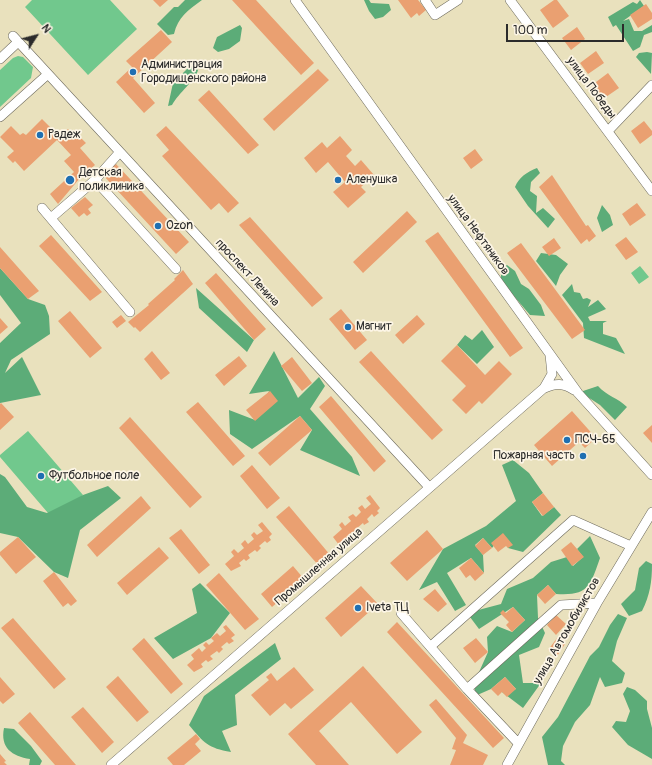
<!DOCTYPE html>
<html>
<head>
<meta charset="utf-8">
<style>
	body { margin:0 }
	#map { position:relative; width:652px; height:765px; overflow:hidden; background:#e9e1bd; font-family:Pangolin,sans-serif }
	canvas { display:block }
	.north { position:absolute; left:16px; top:16px; width:40px; height:40px; -webkit-text-stroke:3px #fcf5e5; paint-order:stroke; rotate:54deg; font-size:11px; font-weight:700; line-height:16px; text-align:center; color:#2b2b2b }
	.north::after { content:''; display:block; margin:auto; width:14px; height:18px; background:#2b2b2b; clip-path:polygon(50% 0,100% 100%,50% 72%,0 100%) }
	.scale { position:absolute; left:506px; top:24px; width:118px; height:18px; box-sizing:border-box; border:2px solid #2b2b2b; border-top:0; padding-left:5px; font-size:12px; line-height:14px; white-space:nowrap; color:#2b2b2b; -webkit-text-stroke:3px #fcf5e5; paint-order:stroke }
</style>
</head>
<body>
<div id="map">
<canvas width="652" height="765"></canvas>
<div class="north">N</div>
<div class="scale">100 m</div>
</div>
<script>
const g = document.querySelector('canvas').getContext('2d');
g.lineJoin = 'round';
function fill(path, color) { g.fillStyle = color; g.fill(path, 'evenodd'); }
function stroke(path, color, width, dash) { g.strokeStyle = color; g.lineWidth = width; g.lineCap = dash ? 'butt' : 'round'; g.setLineDash(dash || []); g.stroke(path); }
function label(font, color, halo, rows, align = 'center') {
  g.font = font + ' Pangolin,sans-serif'; g.lineWidth = 3.5; g.setLineDash([]); g.textBaseline = 'middle'; g.strokeStyle = halo; g.fillStyle = color; for (const [text, x, y, turn = 0] of rows) {
    g.save(); g.translate(x, y); g.rotate((+turn || 0) * Math.PI / 180); g.textAlign = isNaN(turn) ? turn : align; if (halo) g.strokeText(text, 0, 0); g.fillText(text, 0, 0); g.restore();
  }
}
fill(new Path2D(`
	M32,0H110L137,29L88,75L25,7Z
	M18,56L23,57L33,67L31,78L0,107V70L13,58Z
	M640,266L649,277L639,284L631,273Z
	M28,431L83,495L54,520L0,457V455Z`), '#71c88d');
fill(new Path2D(`
	M185,0H202C188,10 178,17 174,34L168,35L157,24L174,7H178Z
	M364,0H369L371,3L389,4L391,10L383,17L375,19L369,11Z
	M640,0L644,6L623,21L629,19L634,31H642L652,25V32L644,35L640,47L633,51L616,25L613,27L608,17L633,2L637,4Z
	M240,25L242,28L240,41L229,49L218,52L213,48L217,37Z
	M647,52L652,53L651,74L636,57L639,53Z
	M193,66L198,70C197,78 178,94 172,105L168,106L173,83L189,67Z
	M537,168L540,173L531,182L530,191L537,196L536,213L543,208L555,219L548,228L528,206L515,187C519,177 527,172 537,168Z
	M602,205L610,215L613,225L602,232L597,218Z
	M541,253L556,255L568,264L560,275L556,286L536,261Z
	M507,265L515,271L521,284L529,289L541,305L545,316L530,315L501,281V269Z
	M0,268L28,299L45,305L49,316L50,334L11,360L5,373L22,357L41,395L0,403V343L21,323L0,295Z
	M572,284L574,292L580,293L583,299L587,298L591,300L588,307L598,300L606,309L588,317L590,321H607L603,323V334L616,338L625,354L584,338L583,323L562,295Z
	M196,288L254,340L247,352L199,308Z
	M482,330L494,347L477,364L457,345L465,335L472,340Z
	M274,351L298,398L319,377L325,386L310,409L352,457L360,476L300,450L312,430L300,416L252,449L230,434L229,410L255,420L269,391L249,394Z
	M598,386C607,396 618,398 627,407L615,420L600,405L580,392Z
	M513,460L529,473L543,493L532,502L542,516L554,507L561,515L523,552L508,548L503,534L492,548L483,538L475,545L483,555L484,573L471,558L447,573L466,605L455,611L437,582L419,590L443,549L486,526L516,501L502,465Z
	M0,474L5,477L27,507L47,513L83,495L108,486L121,498L80,530L68,578L54,572L18,537L0,533Z
	M590,536L600,558C590,586 589,596 556,594L548,585L537,595L538,618L545,633L539,647L519,655L523,683H541L523,708L502,692L516,689L505,677L491,689L475,696V681L488,652L487,637L497,626L512,632L525,620L513,607L479,629L467,613L501,604L507,589L533,578L551,562L567,557L573,566L583,557L577,549Z
	M646,561L652,564C652,582 650,595 642,611L629,616L621,604L635,590L639,568Z
	M200,583L230,613L211,638L173,659L154,638L197,613L192,589Z
	M618,614L627,618L617,641L612,661L625,673L622,683L605,687L600,677L590,705L575,722L563,746L561,761L565,765H548L542,737L558,717L590,656L599,647L610,625Z
	M275,643L281,659L235,695L237,725L222,731L231,752C208,748 204,743 189,725L204,696Z
	M627,687L635,690L647,701V709L652,728V759L628,745L612,727L616,721L626,722L630,711L623,694Z
	M4,728L14,729L31,746L42,761L40,765H29L30,759C12,756 0,748 4,728Z`), '#5cac78');
fill(new Path2D(`
	M153,0H168L160,7Z
	M232,0H256L314,63L301,75Z
	M398,0H418L426,10L419,16L417,13L411,18Z
	M554,0H557L569,16L553,28L540,10Z
	M646,4L652,13V19L638,28L630,15Z
	M577,27L585,39L571,50L562,38Z
	M161,30L172,42L133,78L155,103L144,113L116,82L132,67L126,61Z
	M596,51L604,63L588,74L580,63Z
	M318,69L329,80L274,131L263,119Z
	M608,73L619,88L603,99L592,85Z
	M209,90L259,145L248,154L198,100Z
	M42,119L60,137L68,129L77,138L79,136L86,143L80,148L95,165L80,178L58,204L50,194L74,172L64,161L71,155L57,140L24,171L15,161L13,163L7,157L14,151L0,137L11,126L20,135L23,133L26,135Z
	M644,121L652,131V135L640,144L631,131Z
	M166,126L239,203L228,213L219,203L211,210L162,156L169,150L156,135Z
	M340,136L352,150L346,156L355,166L361,160L374,175L361,187L366,192L348,208L333,192L345,182L328,162L316,173L304,158L322,142L327,148Z
	M475,149L483,160L471,169L463,158Z
	M116,164L189,242L176,254L103,175Z
	M552,175L586,226L588,225L596,236L589,242L587,239L581,244L539,187Z
	M85,197L93,205L88,209L91,213L87,216L84,213L79,217L71,208Z
	M637,203L646,215L630,226L622,214Z
	M407,211L417,222L363,273L353,262Z
	M250,217L323,298L312,307L239,225Z
	M438,232L523,348L510,357L425,241Z
	M51,235L102,292L90,301L39,246Z
	M626,237L638,252L626,260L615,245Z
	M554,238L561,248L549,256L542,247Z
	M521,243L585,330L572,339L507,253Z
	M0,247L39,291L28,299L0,268Z
	M183,270L193,284L140,332L135,327L134,328L128,322L149,305L148,304L175,280L174,279Z
	M216,273L266,329L254,340L205,283Z
	M341,309L367,340L355,350L329,319Z
	M70,311L102,348L90,358L58,321Z
	M121,315L126,321L117,328L112,322Z
	M417,315L425,324L403,344L395,335Z
	M0,318L8,327L0,334Z
	M457,345L485,375L499,361L512,374L482,404L479,401L466,414L452,400L466,386L441,361Z
	M152,351L170,373L161,380L144,359Z
	M371,351L443,430L432,440L359,362Z
	M239,356L247,366L224,386L215,375Z
	M292,357L312,383L302,391L281,366Z
	M270,391L278,401L255,421L246,410Z
	M331,396L386,461L374,472L319,407Z
	M198,402L245,456L233,466L186,412Z
	M1,403L14,417L0,430V404Z
	M572,411L596,438L585,448L579,442L552,466L534,445Z
	M300,416L312,430L270,466L258,453Z
	M130,417L202,497L190,508L119,428Z
	M652,425V443L643,433Z
	M252,465L280,498L267,509L240,476Z
	M543,493L554,507L543,516L532,502Z
	M370,495L380,508L377,511L379,513L374,517L372,514L367,519L369,522L364,525L363,523L356,529L358,531L354,535L352,532L347,537L349,539L339,545L333,537L342,529L339,525L342,522L345,526L351,521L348,517L353,514L356,517L361,512L358,508L362,505L365,509L371,504L366,498Z
	M141,496L151,508L97,557L87,545Z
	M289,506L331,556L319,566L276,517Z
	M262,522L272,534L269,537L271,540L267,543L265,541L259,546L261,548L257,552L255,550L248,555L250,558L246,561L244,559L239,563L241,566L231,571L225,564L234,556L231,552L234,549L238,553L244,548L241,544L245,540L248,544L254,539L251,535L254,532L257,535L263,531L258,525Z
	M181,529L210,565L199,574L169,538Z
	M427,530L443,549L407,581L390,563Z
	M503,533L513,545L508,548L506,546L498,552L491,543Z
	M18,537L36,557L16,574L0,555V552Z
	M483,538L492,548L483,555L475,546Z
	M571,542L584,557L572,566L561,550Z
	M159,547L169,558L127,595L117,583Z
	M471,558L484,573L475,581L470,575L466,578L459,568Z
	M293,566L304,579L272,607L261,594Z
	M54,572L77,601L71,606L68,603L63,607L43,581Z
	M219,573L259,619L245,630L206,585Z
	M548,585L556,594L545,604L537,595Z
	M361,586L378,604L341,637L325,618Z
	M435,589L447,604L438,612L423,599Z
	M513,607L525,620L512,632L506,625L509,622L500,613L503,610L506,613Z
	M556,615L566,624L556,635L547,625Z
	M13,618L66,679L54,689L1,628Z
	M397,622L504,738L493,748L387,632Z
	M226,625L235,635L231,638L234,641L229,644L227,642L221,647L223,649L219,653L217,651L210,656L213,659L208,662L206,660L201,664L203,667L194,672L187,665L194,659L191,655L199,648L202,652L206,648L203,645L206,642L209,645L214,641L211,638L217,633L220,636L226,631L223,627Z
	M144,638L183,684L171,694L132,649Z
	M476,638L488,652L475,663L463,648Z
	M557,638L565,644L557,656L548,650Z
	M363,666L422,732L397,754L351,702L319,731L349,765H316L288,734Z
	M294,667L314,690L291,709L285,703L270,716L251,695L269,680L266,677L271,673L277,681Z
	M118,676L149,712L137,722L106,687Z
	M0,677L15,694L3,704L0,701Z
	M505,677L516,689L507,697L502,692L498,696L491,689Z
	M436,699L467,735L463,743L488,755L483,765H450L456,750L452,749L456,738L429,705Z
	M83,707L114,742L102,753L71,717Z
	M30,712L76,765H55L18,723Z
	M196,734L200,739L195,744L201,751L184,765H173L167,758Z
	M0,754L6,761L4,762L7,765H0Z`), '#eaa071');
const minor = new Path2D(`
	M295,0L578,393L652,475
	M425,0L435,15L458,0
	M510,0L652,191
	M13,36L429,487
	M0,59L18,42
	M0,117L48,74
	M608,131L652,85
	M95,180L176,269
	M42,208L130,312
	M51,218L95,180L119,153
	M545,388C556,383 563,383 574,390
	M401,613L467,689L518,743
	M431,646L573,520L631,546
	M467,689L561,605L597,603
	M111,765L544,388L552,374L550,355
	M507,765L597,603L652,512`);
stroke(minor, '#6e6b5e', 10);
stroke(minor, '#fff', 9);
for (const [x, y, r, color] of [
	[133,72,4,"#1f6fb2"],
	[40,135,4,"#1f6fb2"],
	[70,180,5,"#1f6fb2"],
	[338,180,4,"#1f6fb2"],
	[158,226,4,"#1f6fb2"],
	[348,327,4,"#1f6fb2"],
	[567,440,4,"#1f6fb2"],
	[583,456,4,"#1f6fb2"],
	[41,476,4,"#1f6fb2"],
	[358,608,4,"#1f6fb2"]
]) { const dot = new Path2D(); dot.arc(x, y, r, 0, 2 * Math.PI); g.fillStyle = color; g.fill(dot); stroke(dot, '#fcf5e5', 1.5); }
label('12px', '#2b2b2b', '#fcf5e5', [
	["Администрация",141,65],
	["Городищенского района",141,79],
	["Радеж",48,135],
	["Детская",79,173],
	["поликлиника",79,187],
	["Аленушка",346,180],
	["Ozon",166,226],
	["Магнит",356,327],
	["ПСЧ-65",575,440],
	["Пожарная часть",575,456,"right"],
	["Футбольное поле",49,476],
	["Iveta ТЦ",366,608]
], 'left');
label('12px', '#2b2b2b', '#fcf5e5', [
	["улица Победы",591,88,53],
	["улица Нефтяников",478,235,54],
	["проспект Ленина",247,273,47],
	["Промышленная улица",319,567,-41],
	["улица Автомобилистов",567,631,-60]
]);
</script>
</body>
</html>
